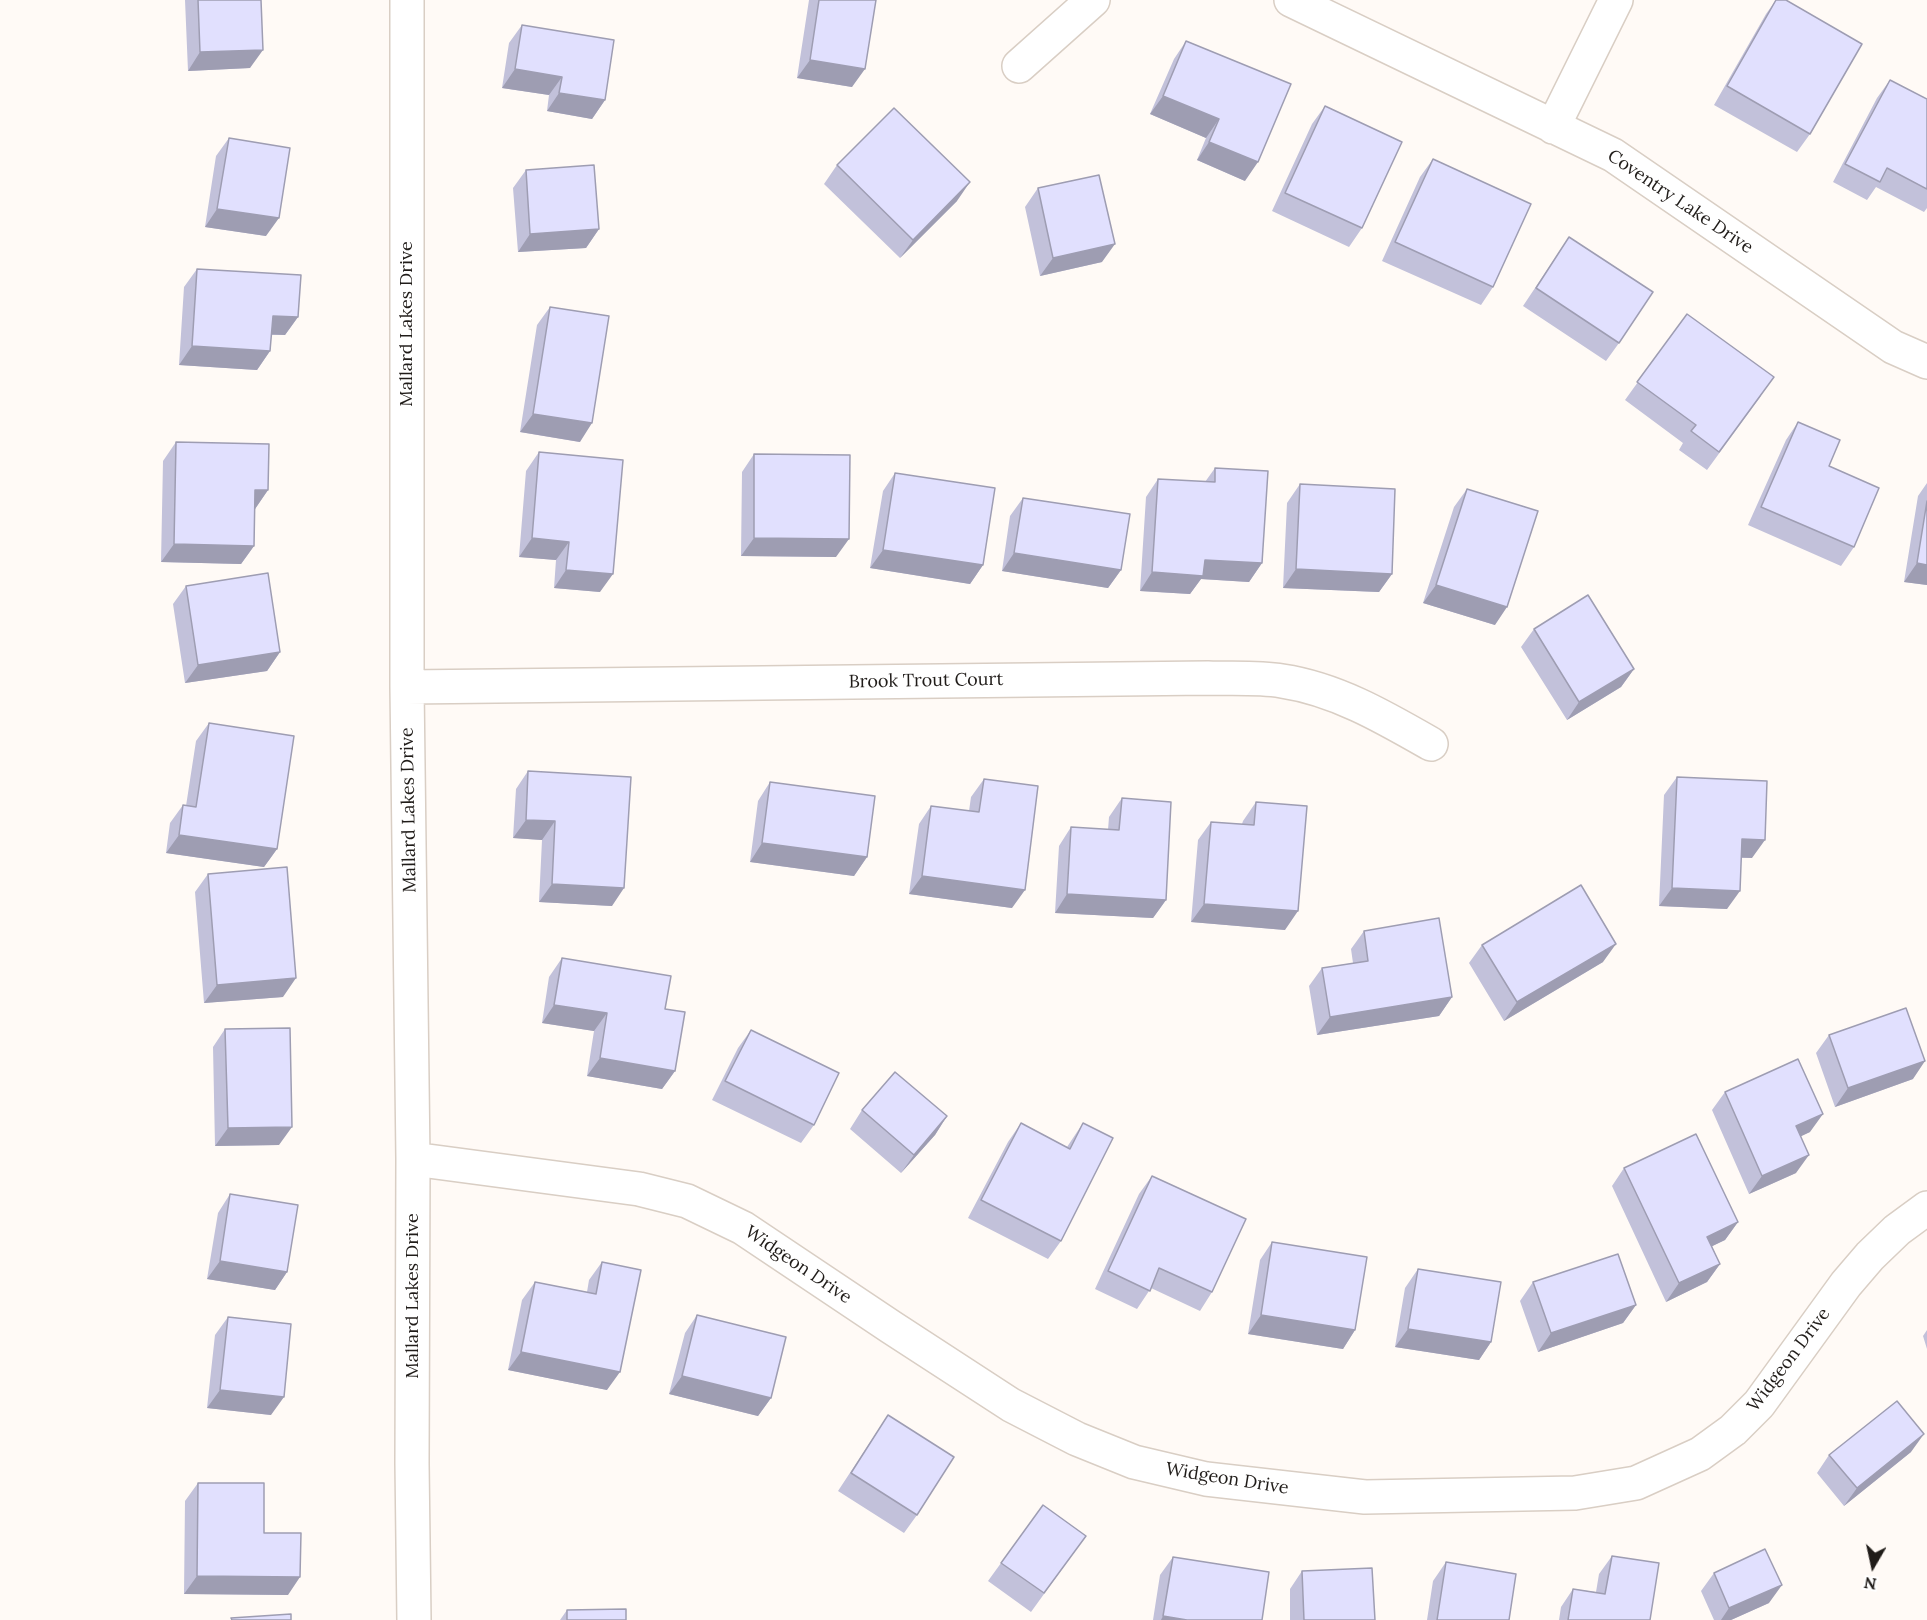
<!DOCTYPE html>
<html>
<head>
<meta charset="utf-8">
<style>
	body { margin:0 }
	#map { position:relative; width:1927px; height:1620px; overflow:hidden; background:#fffaf6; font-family:Lora,serif }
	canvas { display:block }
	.north { position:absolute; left:1843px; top:1536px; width:60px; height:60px; -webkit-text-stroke:4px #fff; paint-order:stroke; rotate:189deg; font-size:16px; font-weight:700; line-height:24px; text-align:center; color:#201c19 }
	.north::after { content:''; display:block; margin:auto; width:21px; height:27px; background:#201c19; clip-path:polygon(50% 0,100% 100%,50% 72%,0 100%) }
</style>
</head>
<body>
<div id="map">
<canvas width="1927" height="1620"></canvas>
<div class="north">N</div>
</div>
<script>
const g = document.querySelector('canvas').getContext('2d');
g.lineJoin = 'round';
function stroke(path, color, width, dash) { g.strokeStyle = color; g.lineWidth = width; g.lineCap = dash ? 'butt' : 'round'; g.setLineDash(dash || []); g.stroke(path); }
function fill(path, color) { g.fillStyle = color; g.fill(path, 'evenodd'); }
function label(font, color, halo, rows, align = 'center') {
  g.font = font + ' Lora,serif'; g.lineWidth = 6; g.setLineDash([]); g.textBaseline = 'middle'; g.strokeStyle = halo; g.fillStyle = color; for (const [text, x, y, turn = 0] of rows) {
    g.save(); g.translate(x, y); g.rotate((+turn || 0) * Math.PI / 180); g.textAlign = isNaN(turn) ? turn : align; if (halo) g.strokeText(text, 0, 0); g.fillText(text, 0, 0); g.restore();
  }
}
const street = new Path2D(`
	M407,0V687L413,1159L412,1463L414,1620
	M1291,0L1613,155L1893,347L1927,362
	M1019,66L1093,0
	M1553,127L1616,0
	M407,687L1208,678C1232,679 1258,677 1282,681C1336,689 1384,717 1431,744
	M413,1159L639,1189L687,1201L743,1228L891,1327L1011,1405L1077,1439L1134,1462L1206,1479L1365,1497L1575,1493L1636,1483L1700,1454L1733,1430L1759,1404L1846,1284L1870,1256L1897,1230L1927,1208`);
stroke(street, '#d9cec4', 36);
stroke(street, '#fff', 33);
fill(new Path2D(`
	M185,0H261L250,68L188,71Z
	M809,0H876L852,87L797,78Z
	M1776,0H1786L1810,134L1797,152L1714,105L1766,14Z
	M522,25L605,100L592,119L547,111L549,95L502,88L509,43Z
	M1186,41L1245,181L1197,160L1206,138L1150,114L1174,59Z
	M1890,80L1927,99V208L1924,212L1876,187L1867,200L1833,182L1877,98Z
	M1325,106L1362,228L1349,247L1272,211L1312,124Z
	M229,138L266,236L205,227L216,156Z
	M1433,159L1493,287L1481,305L1382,261L1420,177Z
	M837,165L957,201L900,258L824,184Z
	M526,170L599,229L586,248L518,252L513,188Z
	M1038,188L1102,262L1040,276L1025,207Z
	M1569,237L1619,343L1606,361L1523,306Z
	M197,269L298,317L285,335H271L270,351L257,370L179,365L184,287Z
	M550,307L580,442L520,432L537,325Z
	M1687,314L1761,396L1707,470L1679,450L1683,443L1625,400Z
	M1798,422L1829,466L1854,547L1841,566L1748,525L1786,440Z
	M176,442L268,490L255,509L254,546L241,564L161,562L163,461Z
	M539,452L600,592L554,588L556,560L519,557L526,471Z
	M754,454L836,557L741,556L742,472Z
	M1215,468L1262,563L1249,582L1201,579L1190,594L1140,591L1146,497L1158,479L1205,482Z
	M895,473L983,565L970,584L870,568L883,491Z
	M1927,483V585L1904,582L1918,496Z
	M1300,484L1392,574L1379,592L1283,588L1287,503Z
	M1467,489L1495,625L1423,603L1454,507Z
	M1023,498L1121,570L1108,588L1002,571L1010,516Z
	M186,586L280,652L267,671L185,683L173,604Z
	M1534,629L1634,669L1621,687L1567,720L1521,647Z
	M209,723L277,849L264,867L166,853L170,823L183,805L186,806L196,741Z
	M528,771L612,906L539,902L542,840L513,838L516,789Z
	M1677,777L1752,858H1741L1727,909L1659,906L1664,795Z
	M984,779L1012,908L909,894L919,824L931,806L969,811L971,797Z
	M770,782L867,857L854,876L750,862L758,801Z
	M1122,798L1166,900L1153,918L1055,913L1059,846L1071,827L1108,830L1109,817Z
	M1256,802L1285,930L1191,922L1198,840L1211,822L1242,824L1243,821Z
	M208,874L283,997L204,1003L195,892Z
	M1364,931L1452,997L1439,1016L1317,1035L1309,986L1322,968L1353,963L1351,949Z
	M1482,945L1603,962L1504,1021L1469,963Z
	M562,958L665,1009L675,1071L662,1089L587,1076L594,1031L542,1023L549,977Z
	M225,1029L279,1145L215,1146L213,1047Z
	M751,1030L814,1125L801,1143L712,1100L738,1048Z
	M1829,1035L1913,1079L1835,1107L1816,1053Z
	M1725,1092L1810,1132L1800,1136L1796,1173L1749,1194L1712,1110Z
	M862,1110L947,1116L935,1135L901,1173L850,1129Z
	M1021,1123L1067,1147L1083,1123L1061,1241L1048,1259L968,1218L1008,1142Z
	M1624,1168L1738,1222L1725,1240L1712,1246L1720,1264L1707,1282L1666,1302L1612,1186Z
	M1152,1176L1212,1292L1200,1311L1151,1288L1137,1309L1095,1289L1139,1194Z
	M230,1194L287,1272L275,1290L207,1279L218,1213Z
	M1272,1242L1355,1330L1343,1349L1248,1334L1260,1260Z
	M602,1262L607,1390L508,1370L522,1300L535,1282L587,1292L589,1280Z
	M1418,1269L1491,1342L1479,1360L1395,1347L1405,1288Z
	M1533,1282L1636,1305L1623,1323L1538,1352L1520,1301Z
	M697,1315L771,1398L758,1416L669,1394L685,1333Z
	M228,1317L271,1415L207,1408L215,1335Z
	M1927,1330V1349L1923,1336Z
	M888,1415L917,1515L904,1533L838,1491Z
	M1911,1452L1844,1506L1817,1473L1829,1455Z
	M198,1483L264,1533L288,1595L184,1594L185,1501Z
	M1043,1505L1086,1536L1031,1612L988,1581Z
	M1612,1556L1650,1620H1559L1561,1607L1573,1589L1596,1592L1599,1574Z
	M1173,1557L1262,1620H1153L1160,1575Z
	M1446,1562L1509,1620H1427L1433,1581Z
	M1302,1571L1375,1620H1290V1589Z
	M1714,1573L1769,1603L1731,1620H1714L1701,1591Z
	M567,1610L626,1620H560Z`), '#c2c1da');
fill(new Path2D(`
	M263,50L250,68L188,71L200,52Z
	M810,60L865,69L852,87L797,78Z
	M515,69L562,77L549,95L502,88Z
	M559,93L605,100L592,119L547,111Z
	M1163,96L1219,119L1206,138L1150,114Z
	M1209,142L1258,162L1245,181L1197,160Z
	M970,182L957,201L900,258L913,240Z
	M217,209L279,218L266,236L205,227Z
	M599,229L586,248L518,252L530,234Z
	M1115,244L1102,262L1040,276L1053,258Z
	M273,316L298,317L285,335L260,334Z
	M192,346L270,351L257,370L179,365Z
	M533,414L592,423L580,442L520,432Z
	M255,490H268L255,509H243Z
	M532,538L569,542L556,560L519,557Z
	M754,538L849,539L836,557L741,556Z
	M174,544L254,546L241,564L161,562Z
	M883,550L983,565L970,584L870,568Z
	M1014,553L1121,570L1108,588L1002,571Z
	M1205,560L1262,563L1249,582L1201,579L1190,594L1140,591L1152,572Z
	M1917,563L1927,565V585L1904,582Z
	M1296,569L1392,574L1379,592L1283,588Z
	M566,570L613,574L600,592L554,588Z
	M1436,585L1507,607L1495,625L1423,603Z
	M280,652L267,671L185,683L198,665Z
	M1634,669L1621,687L1567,720L1579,702Z
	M526,820L555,821L542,840L513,838Z
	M179,835L277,849L264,867L166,853Z
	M1742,839L1765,840L1752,858L1730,857Z
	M762,843L867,857L854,876L750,862Z
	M922,876L1025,890L1012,908L909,894Z
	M552,884L624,888L612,906L539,902Z
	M1672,888L1740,891L1727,909L1659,906Z
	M1067,894L1166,900L1153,918L1055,913Z
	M1204,904L1298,911L1285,930L1191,922Z
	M1616,944L1603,962L1504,1021L1517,1002Z
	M296,978L283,997L204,1003L217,985Z
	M1452,997L1439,1016L1317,1035L1330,1017Z
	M554,1005L607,1013L594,1031L542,1023Z
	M600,1058L675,1071L662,1089L587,1076Z
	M1925,1061L1913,1079L1835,1107L1848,1088Z
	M1823,1114L1810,1132L1783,1145L1796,1126Z
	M947,1116L935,1135L901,1173L914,1155Z
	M292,1127L279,1145L215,1146L228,1128Z
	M1809,1155L1796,1173L1749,1194L1762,1176Z
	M1738,1222L1725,1240L1694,1255L1707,1237Z
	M220,1261L287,1272L275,1290L207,1279Z
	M1720,1264L1707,1282L1666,1302L1679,1283Z
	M1636,1305L1623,1323L1538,1352L1551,1333Z
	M1261,1315L1355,1330L1343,1349L1248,1334Z
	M1408,1329L1491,1342L1479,1360L1395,1347Z
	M521,1352L620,1372L607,1390L508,1370Z
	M682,1376L771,1398L758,1416L669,1394Z
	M220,1390L284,1397L271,1415L207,1408Z
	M1924,1434L1911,1452L1844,1506L1857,1488Z
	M197,1576L300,1577L288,1595L184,1594Z
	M1782,1585L1769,1603L1731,1620H1721L1729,1608Z
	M1163,1616L1187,1620H1161Z`), '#9e9db2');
const building = new Path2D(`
	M198,0H261L263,50L200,52Z
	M819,0H876L865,69L810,60Z
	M1776,0H1786L1862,44L1810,134L1727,86Z
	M522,25L614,40L605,100L559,93L562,77L515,69Z
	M1186,41L1291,84L1258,162L1209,142L1219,119L1163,96Z
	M1890,80L1927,99V189L1887,168L1880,182L1845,164Z
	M1325,106L1402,142L1362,228L1285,193Z
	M894,108L970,182L913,240L837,165Z
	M229,138L290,148L279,218L217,209Z
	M1433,159L1531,204L1493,287L1395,242Z
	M594,165L599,229L530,234L526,170Z
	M1099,175L1115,244L1053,258L1038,188Z
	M1569,237L1653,292L1619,343L1536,288Z
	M197,269L301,275L298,317L273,316L270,351L192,346Z
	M550,307L609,316L592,423L533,414Z
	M1687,314L1774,377L1719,452L1691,431L1696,425L1637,382Z
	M1798,422L1840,440L1829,466L1879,488L1854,547L1761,507Z
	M176,442L269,444L268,490H255L254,546L174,544Z
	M539,452L623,460L613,574L566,570L569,542L532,538Z
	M754,454L850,455L849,539L754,538Z
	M1215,468L1268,471L1262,563L1205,560L1203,576L1152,572L1158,479L1215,482Z
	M895,473L995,488L983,565L883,550Z
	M1300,484L1395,489L1392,574L1296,569Z
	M1467,489L1538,511L1507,607L1436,585Z
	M1023,498L1130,514L1121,570L1014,553Z
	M1927,501V565L1917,563Z
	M268,573L280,652L198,665L186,586Z
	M1588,595L1634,669L1579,702L1534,629Z
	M209,723L294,736L277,849L179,835L183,805L196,807Z
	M528,771L631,777L624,888L552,884L555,821L526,820Z
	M1677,777L1767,781L1765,840L1742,839L1740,891L1672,888Z
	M984,779L1038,786L1025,890L922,876L931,806L979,812Z
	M770,782L875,796L867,857L762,843Z
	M1122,798L1171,802L1166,900L1067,894L1071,827L1119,830Z
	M1256,802L1307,806L1298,911L1204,904L1211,822L1254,825Z
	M287,867L296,978L217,985L208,874Z
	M1581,885L1616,944L1517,1002L1482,945Z
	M1439,918L1452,997L1330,1017L1322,968L1368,961L1364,931Z
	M562,958L671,976L665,1009L685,1012L675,1071L600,1058L607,1013L554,1005Z
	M1906,1008L1925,1061L1848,1088L1829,1035Z
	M290,1028L292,1127L228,1128L225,1029Z
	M751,1030L839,1073L814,1125L725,1081Z
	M1798,1059L1823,1114L1796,1126L1809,1155L1762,1176L1725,1092Z
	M895,1072L947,1116L914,1155L862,1110Z
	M1021,1123L1070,1149L1083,1123L1113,1138L1061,1241L981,1200Z
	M1696,1134L1738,1222L1707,1237L1720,1264L1679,1283L1624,1168Z
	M1152,1176L1246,1219L1212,1292L1159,1268L1150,1291L1108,1271Z
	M230,1194L298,1205L287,1272L220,1261Z
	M1272,1242L1367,1257L1355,1330L1261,1315Z
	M1618,1254L1636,1305L1551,1333L1533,1282Z
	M602,1262L641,1270L620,1372L521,1352L535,1282L596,1294Z
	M1418,1269L1501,1282L1491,1342L1408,1329Z
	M697,1315L786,1337L771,1398L682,1376Z
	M228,1317L291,1324L284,1397L220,1390Z
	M1897,1401L1924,1434L1857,1488L1829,1455Z
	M888,1415L954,1457L917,1515L851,1473Z
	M198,1483H264V1533H301L300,1577L197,1576Z
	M1043,1505L1086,1536L1044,1593L1001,1563Z
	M1765,1549L1782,1585L1729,1608L1714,1573Z
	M1612,1556L1659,1563L1650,1620H1568L1573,1589L1605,1594Z
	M1173,1557L1269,1572L1262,1620H1187L1163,1616Z
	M1446,1562L1516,1574L1509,1620H1437Z
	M1372,1568L1375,1620H1304L1302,1571Z
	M626,1609V1620H567V1610Z
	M291,1614V1620H232L231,1618Z`);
fill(building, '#e1e0fe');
stroke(building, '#9e9db2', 1.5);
label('18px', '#201c19', '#fff', [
	["Coventry Lake Drive",1680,202,34],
	["Mallard Lakes Drive",407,324,-90],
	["Brook Trout Court",926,681,-1],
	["Mallard Lakes Drive",409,810,-91],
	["Widgeon Drive",798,1265,34],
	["Mallard Lakes Drive",413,1296,-90],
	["Widgeon Drive",1789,1360,-53],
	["Widgeon Drive",1227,1479,9]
]);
</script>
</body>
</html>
